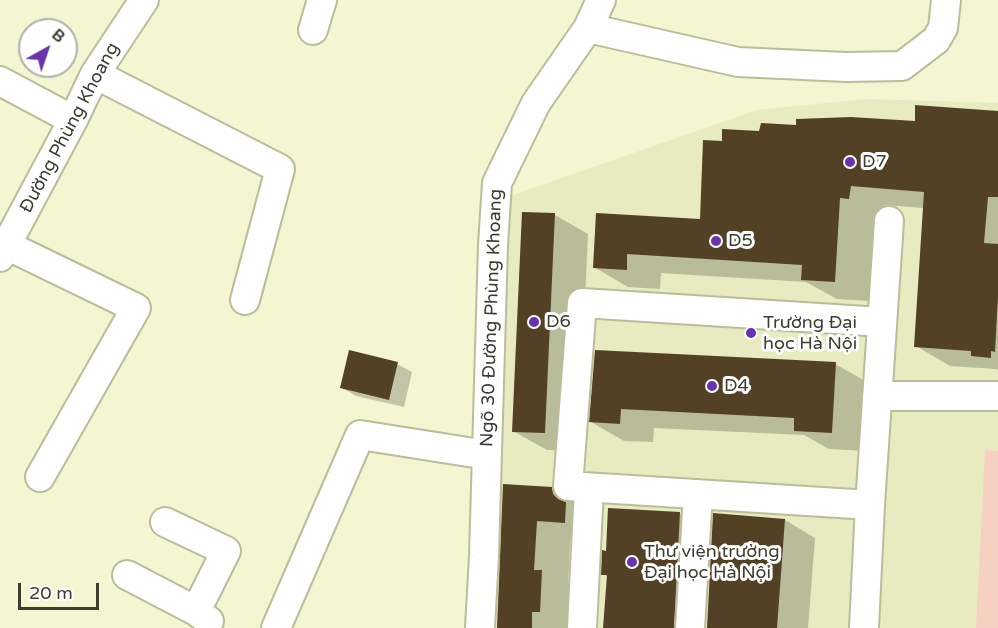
<!DOCTYPE html>
<html>
<head>
<meta charset="utf-8">
<style>
	body { margin:0 }
	#map { position:relative; width:998px; height:628px; overflow:hidden; background:#f3f6d1; font-family:"Varela Round",sans-serif }
	canvas { display:block }
	.north { position:absolute; left:18px; top:18px; width:60px; height:60px; box-sizing:border-box; background:#fff; border:2px solid #b1b1ab; border-radius:50%; rotate:40deg; font-size:16px; font-weight:700; line-height:24px; text-align:center; color:#3b3d2e }
	.north::after { content:''; display:block; margin:auto; width:21px; height:27px; background:#6934ab; clip-path:polygon(50% 0,100% 100%,50% 72%,0 100%) }
	.scale { position:absolute; left:18px; top:583px; width:81px; height:27px; box-sizing:border-box; border:3px solid #3b3d2e; border-top:0; padding-left:8px; font-size:18px; line-height:21px; white-space:nowrap; color:#3b3d2e; -webkit-text-stroke:4px #fff; paint-order:stroke }
</style>
</head>
<body>
<div id="map">
<canvas width="998" height="628"></canvas>
<div class="north">B</div>
<div class="scale">20 m</div>
</div>
<script>
const g = document.querySelector('canvas').getContext('2d');
g.lineJoin = 'round';
function fill(path, color) { g.fillStyle = color; g.fill(path, 'evenodd'); }
function stroke(path, color, width, dash) { g.strokeStyle = color; g.lineWidth = width; g.lineCap = dash ? 'butt' : 'round'; g.setLineDash(dash || []); g.stroke(path); }
function label(font, color, halo, rows, align = 'center') {
  g.font = font + ' "Varela Round",sans-serif'; g.lineWidth = 6; g.setLineDash([]); g.textBaseline = 'middle'; g.strokeStyle = halo; g.fillStyle = color; for (const [text, x, y, turn = 0] of rows) {
    g.save(); g.translate(x, y); g.rotate((+turn || 0) * Math.PI / 180); g.textAlign = isNaN(turn) ? turn : align; if (halo) g.strokeText(text, 0, 0); g.fillText(text, 0, 0); g.restore();
  }
}
fill(new Path2D(`
	M867,99L998,103V628H490L507,197L757,110Z`), '#e7ebbf');
fill(new Path2D(`
	M985,450L998,451V628H976Z`), '#f6d1c2');
fill(new Path2D(`
	M998,112V370L996,369L950,366L916,346L924,208L885,205L883,218L874,217L869,301L837,299L806,282L661,273L660,289L628,287L594,267L701,221L723,142L760,132L798,126L916,123Z
	M524,213L555,215L588,234L578,451L547,450L513,431Z
	M596,351L835,364L869,383L866,451L829,449L804,435L654,428L653,442L624,441L591,422Z
	M397,364L412,372L404,407L356,396L342,388Z
	M504,485L551,489L585,508L598,542L570,540L568,586L575,591L573,628H498Z
	M610,509L680,514L710,531L704,628H605L608,577L603,574L607,552Z
	M785,520L815,538L808,628H708Z`), '#0003');
fill(new Path2D(`
	M915,105L998,111V197H988L984,243L998,244V296L995,352L991,351V358L971,356V351L914,347L924,192L851,186L849,199L840,198L835,282L801,280L802,265L627,254V270L593,268L596,213L700,219L703,140L722,141V129L759,131L761,123L796,125V119L851,117L915,121Z
	M522,212L555,213L545,433L512,432Z
	M349,350L398,362L389,400L340,388Z
	M595,350L836,362L832,433L794,431V418L621,409L620,424L589,422Z
	M503,484L552,487L553,494L558,499L566,502L565,523L537,521L534,570H542L540,612H532V628H497Z
	M608,508L680,512L674,628H603L607,575H601L602,550L606,551Z
	M713,513L785,519L777,628H707Z`), '#534125');
const minor = new Path2D(`
	M588,28L738,62L846,67L902,66L936,40L943,28L946,0
	M313,30L322,0
	M95,74L280,169L245,300
	M0,81L73,120
	M0,242L136,308L40,477
	M0,257L73,120L95,74L144,0
	M877,396H998
	M870,505L568,486L582,303L882,322
	M165,522L226,551L196,611
	M127,575L196,611L209,621
	M276,628L360,435L487,455
	M480,628L484,556L493,245L497,183L536,103L588,28L601,0
	M582,628L589,488
	M690,628L698,494
	M864,628L870,505L889,221`);
stroke(minor, '#babd9a', 32);
stroke(minor, '#fff', 28);
for (const [x, y, r, color] of [
	[850,162,6,"#6934ab"],
	[716,241,6,"#6934ab"],
	[534,322,6,"#6934ab"],
	[751,333,6,"#6934ab"],
	[712,386,6,"#6934ab"],
	[632,562,6,"#6934ab"]
]) { const dot = new Path2D(); dot.arc(x, y, r, 0, 2 * Math.PI); g.fillStyle = color; g.fill(dot); stroke(dot, '#fff', 2); }
label('18px', '#3b3d2e', '#fff', [
	["Đường Phùng Khoang",70,128,-62],
	["Ngõ 30 Đường Phùng Khoang",492,318,-88]
]);
label('18px', '#3b3d2e', '#fff', [
	["D7",862,162],
	["D5",728,241],
	["D6",546,322],
	["Trường Đại",763,323],
	["học Hà Nội",763,344],
	["D4",724,386],
	["Thư viện trường",644,552],
	["Đại học Hà Nội",644,573]
], 'left');
</script>
</body>
</html>
